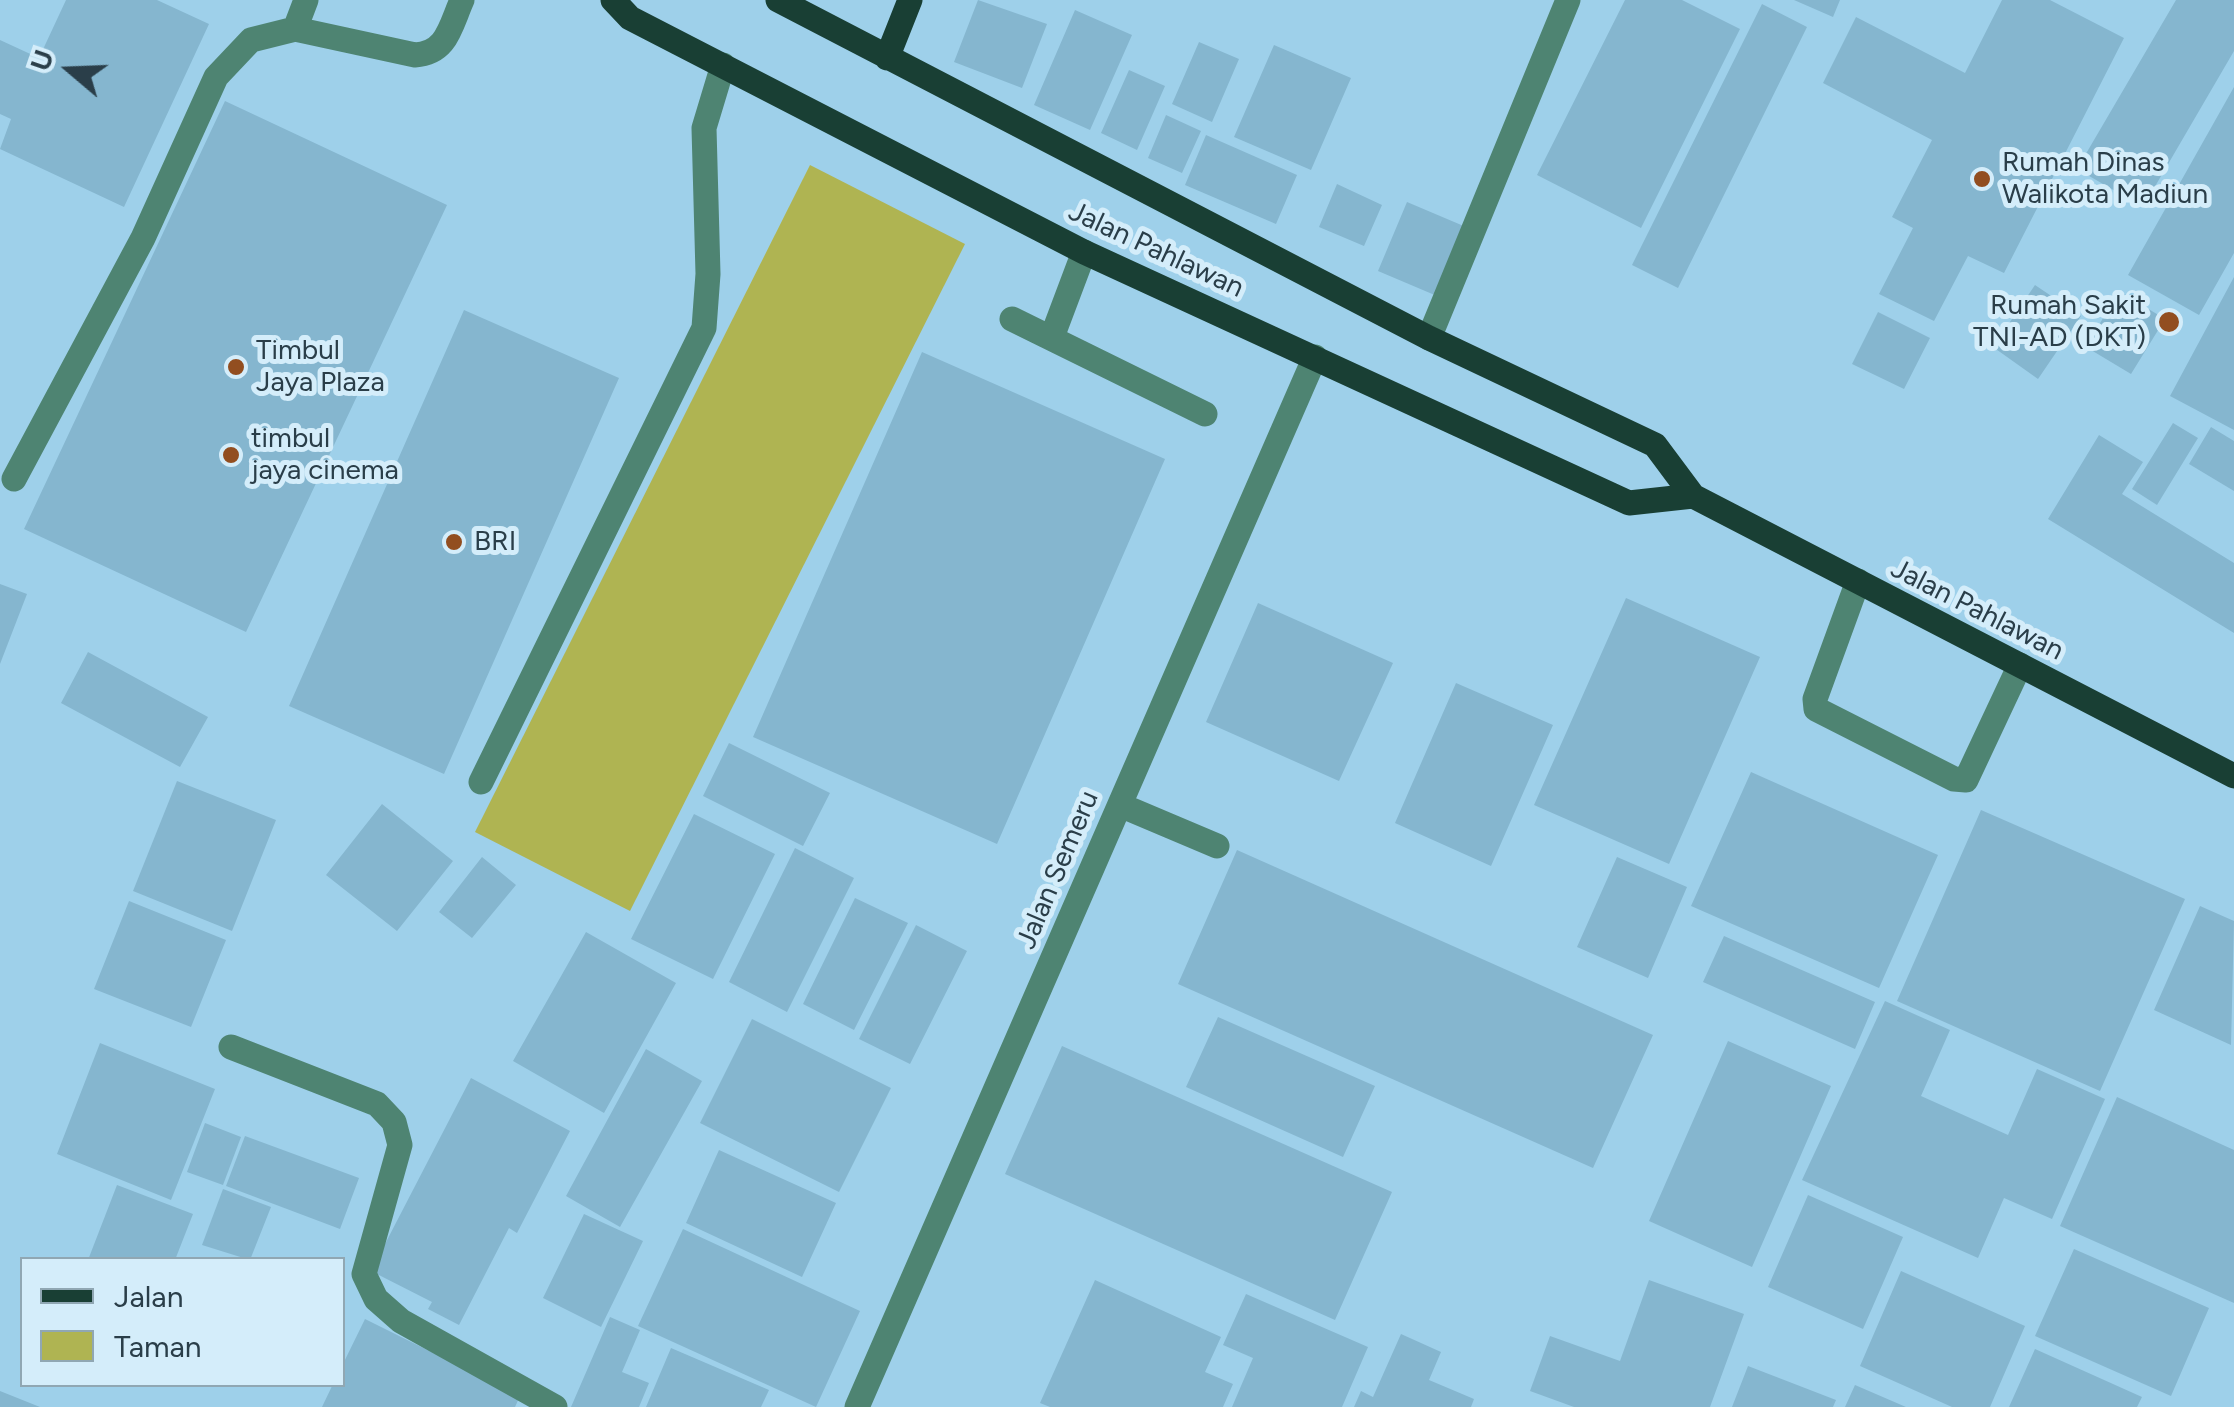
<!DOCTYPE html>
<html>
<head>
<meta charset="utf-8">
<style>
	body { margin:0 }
	#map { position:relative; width:2234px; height:1407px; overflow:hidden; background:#9ed0ea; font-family:Figtree,sans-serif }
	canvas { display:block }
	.legend { position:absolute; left:20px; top:1257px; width:325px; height:130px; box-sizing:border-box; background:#d4edfa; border:2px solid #90a7b3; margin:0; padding:12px 18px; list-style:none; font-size:30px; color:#2a3e49 }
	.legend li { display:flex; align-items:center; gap:20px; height:50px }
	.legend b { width:50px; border:2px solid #90a7b3 }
	.north { position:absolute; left:20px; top:20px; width:100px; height:100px; -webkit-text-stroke:8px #d4edfa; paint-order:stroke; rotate:289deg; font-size:28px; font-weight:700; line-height:40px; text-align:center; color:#2a3e49 }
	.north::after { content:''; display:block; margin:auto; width:35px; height:45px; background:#2a3e49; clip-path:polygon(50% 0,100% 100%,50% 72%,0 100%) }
</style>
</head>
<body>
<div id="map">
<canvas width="2234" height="1407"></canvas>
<ul class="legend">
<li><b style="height:12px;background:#193f34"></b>Jalan</li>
<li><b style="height:28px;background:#afb452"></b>Taman</li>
</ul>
<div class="north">U</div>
</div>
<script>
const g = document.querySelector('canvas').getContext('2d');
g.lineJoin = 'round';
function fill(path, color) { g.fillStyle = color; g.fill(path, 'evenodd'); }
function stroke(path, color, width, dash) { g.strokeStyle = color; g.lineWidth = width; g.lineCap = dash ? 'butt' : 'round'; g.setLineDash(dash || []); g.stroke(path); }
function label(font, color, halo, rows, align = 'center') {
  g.font = font + ' Figtree,sans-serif'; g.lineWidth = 10; g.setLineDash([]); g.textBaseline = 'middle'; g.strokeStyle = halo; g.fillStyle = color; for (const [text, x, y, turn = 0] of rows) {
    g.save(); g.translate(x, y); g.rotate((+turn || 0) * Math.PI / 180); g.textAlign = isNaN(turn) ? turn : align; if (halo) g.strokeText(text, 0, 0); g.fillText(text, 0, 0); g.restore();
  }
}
fill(new Path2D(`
	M810,165L965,244L630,911L475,832Z`), '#afb452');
fill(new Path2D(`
	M66,0H157L209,24L124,207L0,149L11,119L0,114V40L39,58Z
	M978,0L1047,24L1022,88L954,62Z
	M1625,0H1682L1740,29L1641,228L1537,175Z
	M1794,0H1840L1833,17Z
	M2002,0H2050L2124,38L2004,273L1968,256L1934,321L1879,294L1913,228L1892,217L1932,140L1823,83L1856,17L1965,73Z
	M2176,0H2234V51L2143,207L2077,169Z
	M1762,4L1807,27L1678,288L1632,265Z
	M1075,10L1132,35L1090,130L1034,105Z
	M1199,42L1239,59L1212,122L1172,104Z
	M1274,45L1351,78L1311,170L1234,137Z
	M1129,70L1165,86L1137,150L1101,133Z
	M2234,87V253L2199,315L2128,275Z
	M225,101L447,205L246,632L24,529Z
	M1166,115L1201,131L1182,173L1148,158Z
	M1206,135L1297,175L1276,224L1185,185Z
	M1337,184L1382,205L1364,246L1319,227Z
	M1407,202L1466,227L1437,296L1378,271Z
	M2234,277V430L2170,396Z
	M2035,285L2081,316L2038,379L1993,347Z
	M2119,291L2165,319L2131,374L2086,347Z
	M464,310L619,378L444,774L289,706Z
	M1878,312L1930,338L1904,389L1852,364Z
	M922,352L1165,459L997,844L753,737Z
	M2173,423L2198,438L2157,505L2132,489Z
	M2211,427L2234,441V491L2189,464Z
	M2099,435L2143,462L2122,494L2234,563V633L2048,519Z
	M0,584L27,594L0,664Z
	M1626,598L1760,657L1669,864L1534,805Z
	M1258,603L1393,663L1339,781L1206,722Z
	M88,652L208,717L180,767L61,703Z
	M1456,683L1553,725L1491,866L1395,823Z
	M729,743L830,793L803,846L703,796Z
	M1751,772L1938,855L1879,988L1691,906Z
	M177,781L276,820L232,931L133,891Z
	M382,804L453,861L397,931L326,875Z
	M1981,810L2185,899L2100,1091L1897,1001Z
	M694,814L775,854L713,979L631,939Z
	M795,848L854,878L787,1012L729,982Z
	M1237,850L1653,1035L1593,1168L1178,984Z
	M482,857L516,885L472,938L439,912Z
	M1617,857L1687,887L1648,978L1577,947Z
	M855,898L908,923L854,1030L803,1004Z
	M129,901L226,940L191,1027L94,989Z
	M2200,906L2234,921L2231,1045L2154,1010Z
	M916,925L967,951L910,1064L859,1039Z
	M586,932L676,983L604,1113L513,1061Z
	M1724,936L1875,1002L1855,1049L1703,982Z
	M1885,1001L1950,1030L1921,1096L2008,1135L2037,1069L2105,1099L2052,1219L2004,1198L1978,1258L1802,1180Z
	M1218,1017L1375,1086L1343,1157L1186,1087Z
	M752,1019L891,1088L839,1192L700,1123Z
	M1728,1041L1831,1086L1752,1267L1649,1221Z
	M100,1043L215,1089L171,1200L57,1154Z
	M1062,1046L1392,1192L1335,1320L1005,1174Z
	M646,1049L702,1081L620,1227L566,1196Z
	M471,1078L570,1131L517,1233L509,1228L459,1325L428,1309L432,1302L371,1271Z
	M2117,1097L2234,1150V1303L2060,1226Z
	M205,1123L241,1137L223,1185L187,1172Z
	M245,1136L359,1178L340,1229L226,1186Z
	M719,1150L836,1203L802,1277L686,1223Z
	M117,1185L193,1214L175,1260H88Z
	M223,1189L271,1207L250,1260L202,1245Z
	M1808,1195L1903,1237L1863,1329L1768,1287Z
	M584,1214L643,1241L601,1327L543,1298Z
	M683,1229L860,1311L816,1407L638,1326Z
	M2074,1249L2209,1308L2171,1396L2035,1336Z
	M1901,1271L2025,1326L1990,1407H1952L1860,1366Z
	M1095,1280L1221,1337L1205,1372L1233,1384L1223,1407H1050L1040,1403Z
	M1649,1280L1744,1314L1710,1407H1574L1530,1391L1550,1336L1620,1361Z
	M1246,1294L1368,1347L1342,1407H1232L1253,1358L1223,1345Z
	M610,1317L640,1330L622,1372L649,1383L639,1407H571Z
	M365,1319L520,1396L515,1407H322L333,1384H342V1366Z
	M1401,1334L1441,1352L1429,1380L1474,1399L1471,1407H1354L1361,1391L1373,1397Z
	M671,1348L769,1390L761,1407H646Z
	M2035,1349L2142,1397L2137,1407H2009Z
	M1748,1366L1836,1400L1833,1407H1732Z
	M1855,1385L1906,1407H1845Z
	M0,1391L40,1407H0Z`), '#85b6cf');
stroke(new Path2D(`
	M295,29L306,0
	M1012,319L1205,414
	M1052,337L1084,252
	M1429,338L1568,0
	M14,479L143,238L216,77L251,40L295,29L415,55C447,53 450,27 462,0
	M1858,581L1815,699L1816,709L1954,779L1966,780L2020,665
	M481,782L704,328L708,274L704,128L723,65
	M1120,805L1217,846
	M231,1047L377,1104L394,1122L400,1145L364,1274L376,1299L401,1321L555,1407
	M857,1407L1315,357`), '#4e8472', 25);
stroke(new Path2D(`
	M613,0L630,18L1084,252L1629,503L1693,496
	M778,0L1429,338L1655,445L1693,496L2234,776
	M887,58L910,0`), '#193f34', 25);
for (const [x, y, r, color] of [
	[1982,179,10,"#924e20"],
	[2169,322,12,"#924e20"],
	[236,367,10,"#924e20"],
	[231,455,10,"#924e20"],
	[454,542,10,"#924e20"]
]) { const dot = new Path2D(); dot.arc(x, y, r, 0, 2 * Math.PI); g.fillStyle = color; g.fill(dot); stroke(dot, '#d4edfa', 4); }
label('28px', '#2a3e49', '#d4edfa', [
	["Rumah Dinas",2002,163],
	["Walikota Madiun",2002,195],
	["Rumah Sakit",2146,306,"right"],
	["TNI-AD (DKT)",2146,338,"right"],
	["Timbul",256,351],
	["Jaya Plaza",256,383],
	["timbul",251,439],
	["jaya cinema",251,471],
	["BRI",474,542]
], 'left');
label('28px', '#2a3e49', '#d4edfa', [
	["Jalan Pahlawan",1156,250,25],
	["Jalan Pahlawan",1977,610,27],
	["Jalan Semeru",1058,870,-67]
]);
</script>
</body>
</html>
